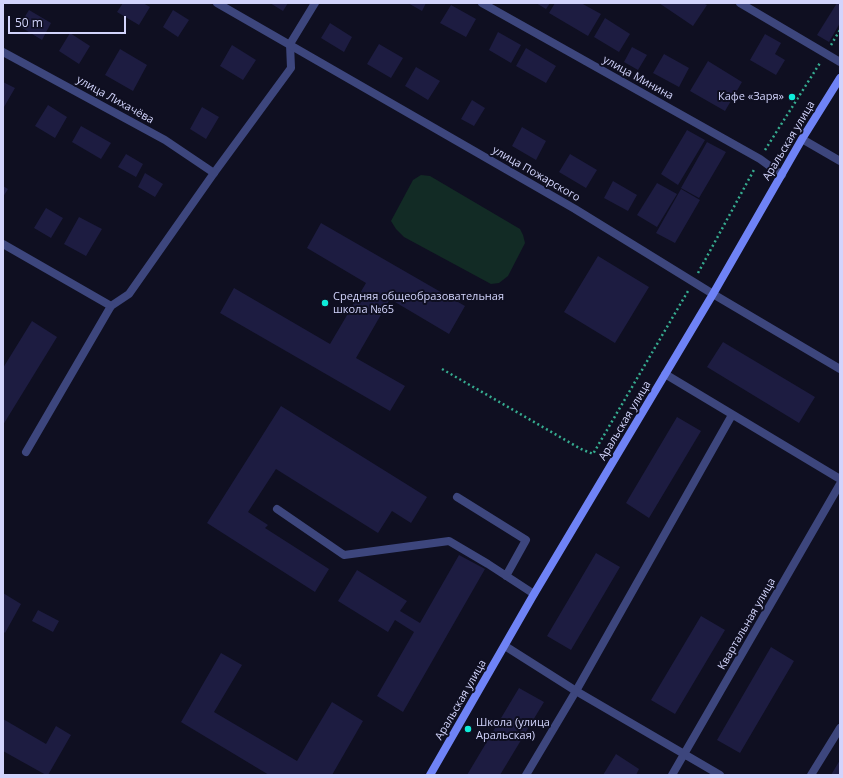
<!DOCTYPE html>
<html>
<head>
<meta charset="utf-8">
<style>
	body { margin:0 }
	#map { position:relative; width:843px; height:778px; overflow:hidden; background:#0f0f21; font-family:"Open Sans",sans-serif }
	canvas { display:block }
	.frame { position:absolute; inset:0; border:4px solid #d2d4fc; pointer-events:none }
	.scale { position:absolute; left:8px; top:16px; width:118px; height:18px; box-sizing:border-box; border:2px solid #d2d4fc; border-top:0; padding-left:5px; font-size:12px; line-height:14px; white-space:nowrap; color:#d2d4fc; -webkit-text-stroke:3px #0f0f21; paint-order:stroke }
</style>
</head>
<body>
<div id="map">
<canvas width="843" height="778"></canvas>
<div class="frame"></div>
<div class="scale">50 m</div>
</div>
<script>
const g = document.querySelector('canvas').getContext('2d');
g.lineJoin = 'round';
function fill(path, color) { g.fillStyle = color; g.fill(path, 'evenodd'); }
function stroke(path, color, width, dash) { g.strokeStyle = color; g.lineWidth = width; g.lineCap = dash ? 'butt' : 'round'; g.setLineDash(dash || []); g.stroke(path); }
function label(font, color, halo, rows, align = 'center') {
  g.font = font + ' "Open Sans",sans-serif'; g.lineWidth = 4; g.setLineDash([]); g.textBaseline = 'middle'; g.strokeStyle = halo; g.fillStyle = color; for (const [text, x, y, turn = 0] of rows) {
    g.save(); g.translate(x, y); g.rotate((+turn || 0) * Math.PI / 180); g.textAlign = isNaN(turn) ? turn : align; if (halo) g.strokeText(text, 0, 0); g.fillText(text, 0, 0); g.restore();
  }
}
fill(new Path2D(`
	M421,175L430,176L520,229L523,235L525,243L508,276L499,283L491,284L404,237L396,229L391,221L413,180Z`), '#122b25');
fill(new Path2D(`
	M123,3H143L150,7L139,25L117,12Z
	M270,3H288L283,11Z
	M408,3H426L422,11Z
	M536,3H550L546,9Z
	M555,3H581L601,14L588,36L549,13Z
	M659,3H703L707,5L693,26Z
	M837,3L840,4V23L829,42L817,35Z
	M451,5L476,19L466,37L440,23Z
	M29,10L51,23L42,40L19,26Z
	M173,10L189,20L178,37L163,27Z
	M605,18L630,34L619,52L594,37Z
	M330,23L352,37L344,52L321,38Z
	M498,32L521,45L511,63L489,50Z
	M70,33L90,46L79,64L59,51Z
	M765,34L781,43L775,54L785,60L776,75L750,60Z
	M379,44L403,58L391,78L367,64Z
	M232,45L256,60L243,80L220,66Z
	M632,47L647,55L638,70L624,62Z
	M526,48L556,66L546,83L516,66Z
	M120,49L147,65L133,91L105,75Z
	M664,54L689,68L679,87L653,73Z
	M708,61L742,82L725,111L690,91Z
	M416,67L440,81L428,100L405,86Z
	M3,82L15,88L4,107L3,106Z
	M472,100L485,108L474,126L461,119Z
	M48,105L67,117L55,138L35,126Z
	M202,107L219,117L206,139L190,129Z
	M81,126L111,143L101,159L72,142Z
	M522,127L546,141L536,160L512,146Z
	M687,130L705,140L678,185L661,174Z
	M707,142L726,152L699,198L681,188Z
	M126,154L143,164L136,177L118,167Z
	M570,154L597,170L586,188L559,172Z
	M145,173L163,184L155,197L138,187Z
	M613,181L637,195L628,211L604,198Z
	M657,183L677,194L657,227L637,215Z
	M3,186L8,189L3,197Z
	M681,189L700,200L675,243L656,233Z
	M46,208L63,218L51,238L34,228Z
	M79,217L102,229L86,256L64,244Z
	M321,223L465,306L449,334L390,299L356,358L405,386L390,411L220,313L234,288L330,344L366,283L307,248Z
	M598,256L649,287L615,343L564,312Z
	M32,321L57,337L3,425V368Z
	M723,342L815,397L799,423L707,367Z
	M281,406L427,497L411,523L392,511L378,533L276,469L248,512L268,525L265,528L329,569L315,592L207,523Z
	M677,417L701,431L649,518L626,503Z
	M596,553L620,567L571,650L547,636Z
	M459,555L485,569L403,712L377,696L414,632L395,620L388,632L338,601L357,570L407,601L400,611L420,623Z
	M3,593L21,604L5,633L3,631Z
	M38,610L59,621L53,632L32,621Z
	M701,616L725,630L675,714L651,700Z
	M771,647L794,661L740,753L717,740Z
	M221,653L242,665L214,712L297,761L332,702L363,721L332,775H269L181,722Z
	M519,688L544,702L500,775H467Z
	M3,719L46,744L56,726L71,735L48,775H46L3,751Z
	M616,754L639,769L636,775H603Z
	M840,760V775H831Z`), '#1d1c41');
stroke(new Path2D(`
	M831,45L840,30
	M765,150L820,63
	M698,273L755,168
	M442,369L581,449L593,454L688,291`), '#36ac90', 2.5, [2, 3]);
stroke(new Path2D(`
	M665,374L840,479
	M26,452L111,306L129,294L214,173L291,68L290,44
	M457,497L526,540L506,576
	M277,509L344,555L449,541L488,564L534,594
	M526,775L576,691L732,415
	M811,775L840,728`), '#3d467d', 8);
stroke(new Path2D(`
	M217,3L575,209L713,294L840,369
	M482,3L760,159L782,175
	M740,3L840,62
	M290,44L315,3
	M3,52L165,140L214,173
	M802,139L840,161
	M3,244L111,306
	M505,646L576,691L720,775
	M672,775L840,484`), '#3d467d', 8);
stroke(new Path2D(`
	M430,775L534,594L713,294L802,139L840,78`), '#6f83f6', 8);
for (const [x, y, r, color] of [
	[792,97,4,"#0eecda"],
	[325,303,4,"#0eecda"],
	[468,729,4,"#0eecda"]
]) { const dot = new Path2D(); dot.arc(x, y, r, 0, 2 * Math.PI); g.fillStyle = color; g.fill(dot); stroke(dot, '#0f0f21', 1.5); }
label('11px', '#d2d4fc', '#0f0f21', [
	["улица Минина",638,78,29],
	["улица Лихачёва",115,100,29],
	["Аральская улица",789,141,-59],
	["улица Пожарского",536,174,30],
	["Аральская улица",625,421,-59],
	["Квартальная улица",747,624,-60],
	["Аральская улица",461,700,-60]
]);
label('11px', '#d2d4fc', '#0f0f21', [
	["Кафе «Заря»",784,97,"right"],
	["Средняя общеобразовательная",333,297],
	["школа №65",333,310],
	["Школа (улица",476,723],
	["Аральская)",476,736]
], 'left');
</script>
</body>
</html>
